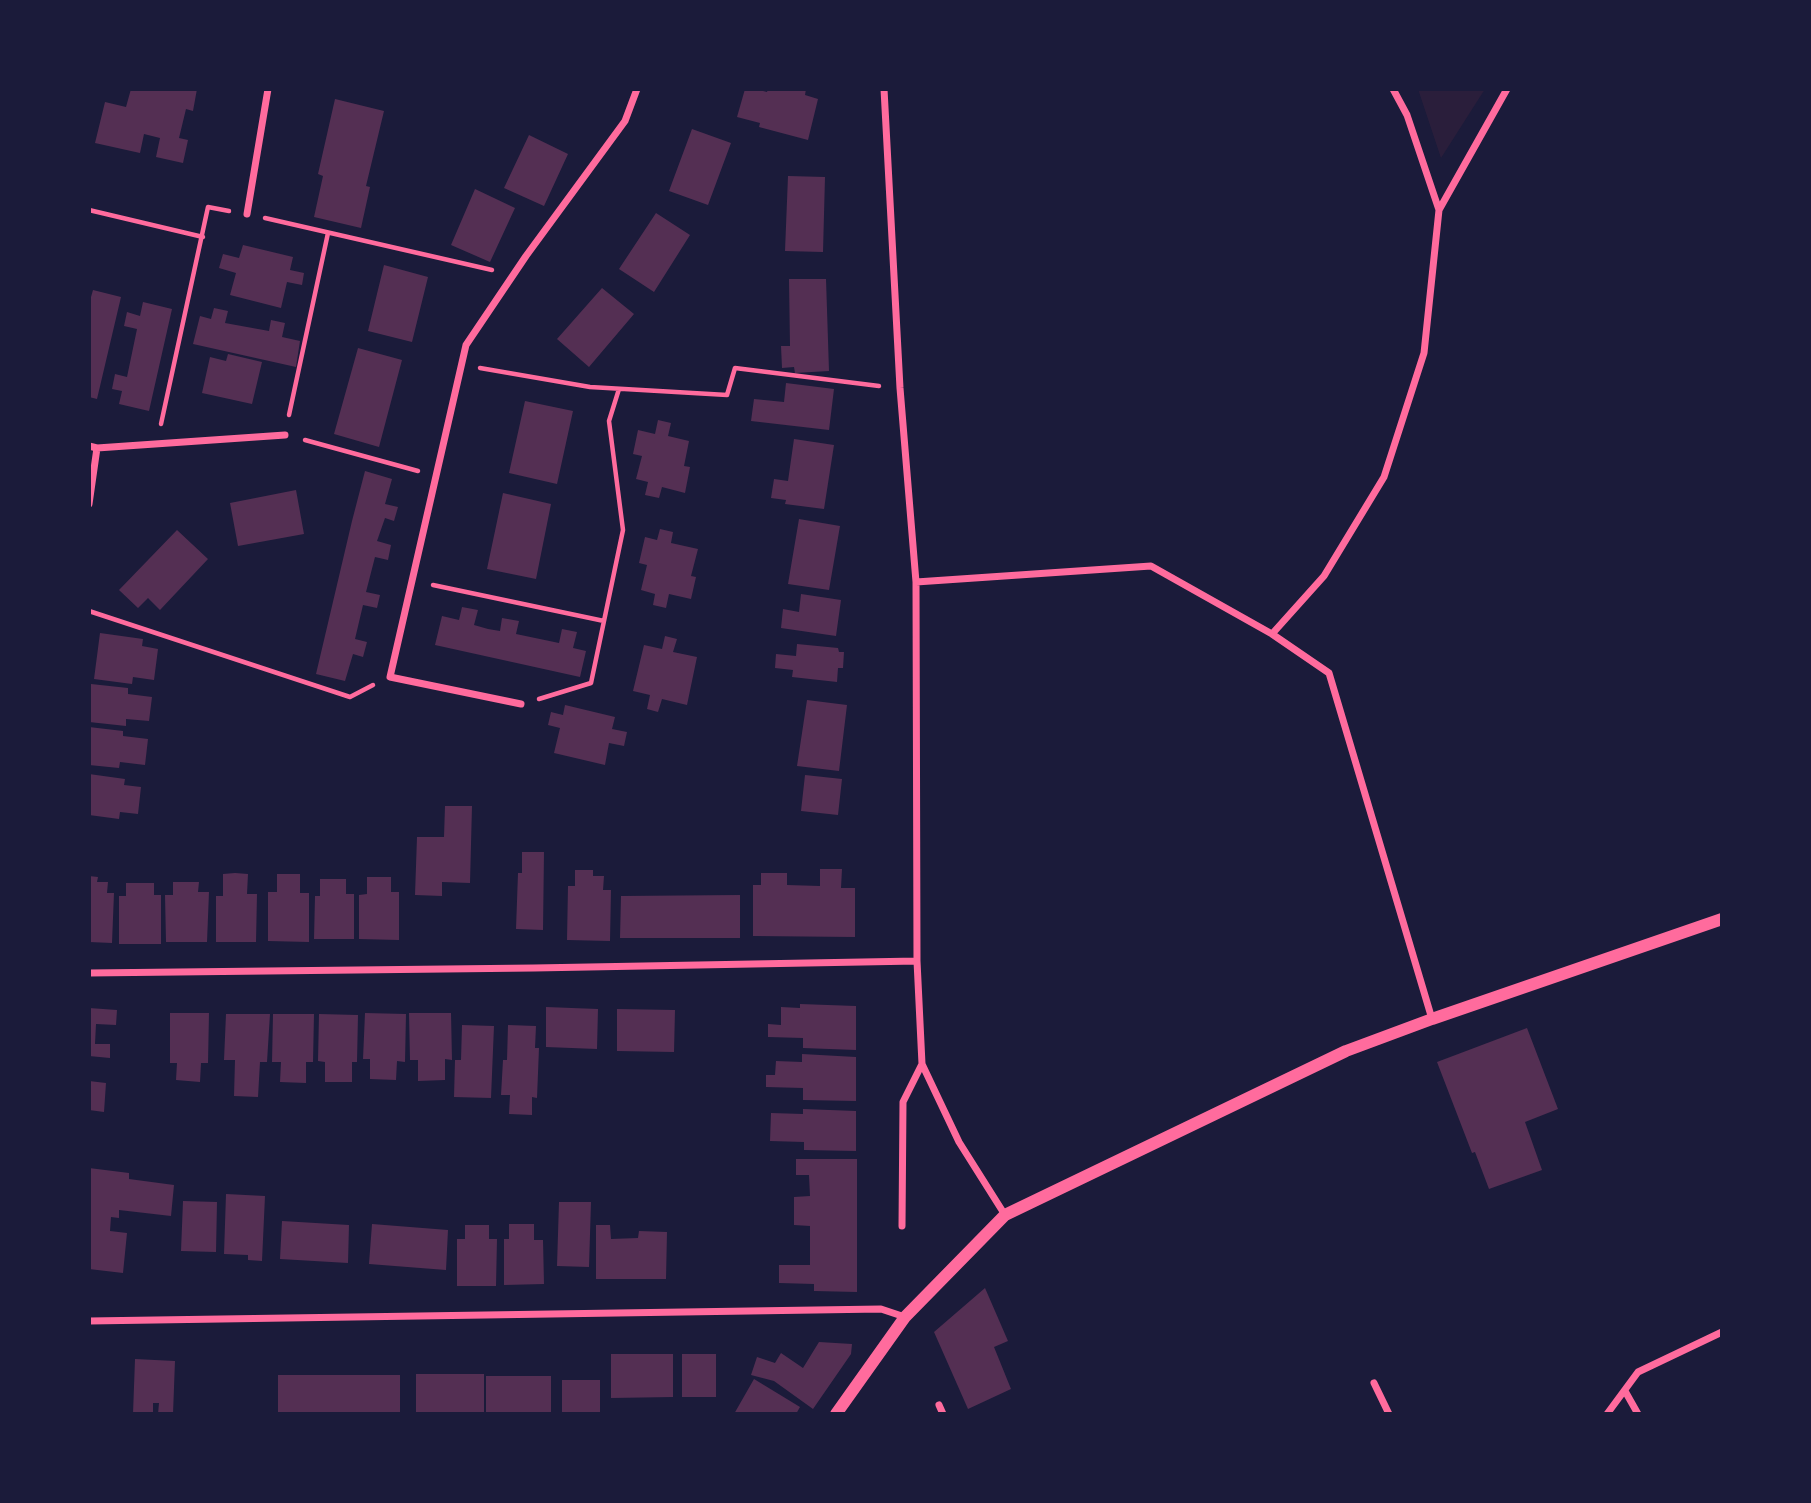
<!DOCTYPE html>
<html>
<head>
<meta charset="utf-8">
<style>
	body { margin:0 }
	#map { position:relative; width:1811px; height:1503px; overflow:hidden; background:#1b1b3a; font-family:Montserrat,sans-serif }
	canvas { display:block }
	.frame { position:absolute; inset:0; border:91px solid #1b1b3a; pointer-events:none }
</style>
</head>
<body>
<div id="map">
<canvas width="1811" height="1503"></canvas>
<div class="frame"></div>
</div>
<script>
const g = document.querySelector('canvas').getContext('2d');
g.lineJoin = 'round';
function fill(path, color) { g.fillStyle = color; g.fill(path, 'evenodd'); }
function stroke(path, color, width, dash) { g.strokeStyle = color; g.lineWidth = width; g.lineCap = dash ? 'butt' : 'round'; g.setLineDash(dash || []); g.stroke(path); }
fill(new Path2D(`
	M1418,89H1485L1441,158Z`), '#2a1e3b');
fill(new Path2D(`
	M131,89H197L193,111L186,109L179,138L188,140L183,163L156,157L160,138L144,134L140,153L95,143L105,102L126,107Z
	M745,89H755L767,92L768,89H806L805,95L818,99L808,140L759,127L760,123L737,117Z
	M335,99L384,111L366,186L370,187L361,228L314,217L323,176L318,174Z
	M692,129L731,143L708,205L669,191Z
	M529,135L568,154L544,206L504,188Z
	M788,176L825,177L823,252L785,251Z
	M475,189L515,208L490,262L451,245Z
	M656,213L690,235L654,292L619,269Z
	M243,245L293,257L290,270L304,273L302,285L287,282L281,308L230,295L236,273L219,268L223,254L239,258Z
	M384,265L428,277L412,342L368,331Z
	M789,279H826L829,371L795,373L794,367L782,368L781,346H790Z
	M602,288L634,314L589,367L557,339Z
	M93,290L121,297L97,399L89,397V304Z
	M143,302L172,309L149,411L119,404L122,391L112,389L115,374L127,377L137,329L124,326L127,312L140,316Z
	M214,308L228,311L225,323L269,331L271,320L285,323L282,337L300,341L296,367L193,344L200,316L211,319Z
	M358,348L402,360L379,447L334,434Z
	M228,354L262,362L252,404L202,393L210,357L226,361Z
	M786,383L834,389L829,430L751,421L754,399L784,402Z
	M525,401L573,411L557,484L509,473Z
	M658,420L671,423L668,436L689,441L684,466L690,467L685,493L662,487L659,498L645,495L648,482L636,479L642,456L633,454L638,430L655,434Z
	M794,439L834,445L824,509L785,504L786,500L771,498L774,479L788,481Z
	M365,471L392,479L385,504L398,507L394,521L385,518L377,541L391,545L388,560L375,557L366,592L380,595L377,608L363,605L355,639L367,642L363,657L353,654L345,681L316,674L352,521Z
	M296,490L304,534L238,546L230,503Z
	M503,493L551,504L536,579L487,569Z
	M799,519L840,526L829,590L788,584Z
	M660,529L673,532L671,543L698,549L691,576L696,577L691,599L669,594L666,608L653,605L655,594L641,590L647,565L639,563L645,537L657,540Z
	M177,530L208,559L160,610L148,598L138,608L119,590Z
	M801,594L841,600L836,636L781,628L783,609L799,612Z
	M462,607L478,610L474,625L488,629L500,631L502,618L519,621L516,634L559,643L562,629L577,632L573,648L586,651L580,677L435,645L442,616L459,620Z
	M100,633L143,639L142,646L158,649L154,680L133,677L132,684L94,679Z
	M665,636L677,639L673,652L697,657L687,705L662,699L658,712L647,709L650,695L633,691L644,645L662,649Z
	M797,644L838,648L839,652H844L843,668H838L837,682L792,677L793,670L775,668L776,654L796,656Z
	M91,684L128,688V694L152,697L149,721L126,719V726L89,722Z
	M807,700L847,705L839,771L797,766Z
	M565,705L615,717L612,729L627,732L624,746L609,743L605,765L554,753L560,728L548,725L551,712L563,715Z
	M89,727L123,731V736L148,739L145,765L120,762L119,768L89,765Z
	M89,774L125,779L124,785L141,787L138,814L120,812L119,819L89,815Z
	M805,775L842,779L838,815L801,811Z
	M445,806H472L470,883L442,882V896L415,895L417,837H444Z
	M522,852H544L543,930L516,929L518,873H522Z
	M820,869H842L841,888H855V937L753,936V885H761V873H787V885L820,886Z
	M575,870H593V876H604L603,890H611L610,941L567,940L568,886H575Z
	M235,873L248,874L247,894H257L256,942H216V896H223V874Z
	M277,874H300V893H309V942L268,941V892H277Z
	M89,876L98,877L97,882H108L107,893H114L112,943L89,942Z
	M367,877H391V892H399V940L359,939V895L367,894Z
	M320,879H346V894H354V939H314L315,896H320Z
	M173,882H199L198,892H209L207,942H166L165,895H173Z
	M126,883H154V895H161V944H119V896H126Z
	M740,895V938H620L621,896Z
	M800,1004L856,1006V1050L803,1048V1038L768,1037V1024L781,1025V1007L800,1008Z
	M546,1007L598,1009L597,1049L546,1047Z
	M89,1008L117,1010L116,1025L96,1024L95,1044H110V1058L89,1056Z
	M617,1009L675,1010L674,1052L617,1051Z
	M170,1013H209L208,1063H201L200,1082L176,1080L177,1063H170Z
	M365,1013L406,1014L405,1062L397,1061L396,1080L370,1079V1059H363Z
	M409,1013H451L452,1060L445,1059V1080L418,1081V1060H410Z
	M226,1014H270L267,1062H260L258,1097L234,1096L235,1060H224Z
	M273,1014H314L313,1062H306V1083L280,1082L281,1062H272Z
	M319,1014L358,1015L357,1062H352V1082H325V1062L318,1061Z
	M462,1025L494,1026L491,1098L454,1097L455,1060H461Z
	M508,1025L536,1026L535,1048H539L537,1098L532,1097V1115L509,1114L510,1095H501L503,1060H507Z
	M1527,1028L1558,1109L1525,1122L1542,1170L1489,1189L1475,1152L1472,1153L1437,1062Z
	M802,1054L856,1057V1101L803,1100V1088L766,1087V1075H775L776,1061L802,1062Z
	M89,1081L106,1083L104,1112L89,1110Z
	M803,1109L856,1111V1151L804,1150V1142L770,1141L771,1113L803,1114Z
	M796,1159H857V1292L814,1291V1284L779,1283V1265H810V1226L794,1225V1197L810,1196L809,1175H796Z
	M89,1168L129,1173V1179L174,1185L171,1216L119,1210V1218L111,1217L110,1231L127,1233L123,1273L89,1269Z
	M226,1194L265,1196L262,1261L248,1260V1255L224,1254Z
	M183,1201L217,1202L216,1252L181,1251Z
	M559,1202H591L589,1267L557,1266Z
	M282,1221L349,1225L348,1263L280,1259Z
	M372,1224L448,1230L446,1270L369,1264Z
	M509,1224H534V1240H543L544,1284L504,1285V1239H509Z
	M465,1225H489V1239H497L496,1286H457V1239H465Z
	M596,1225H610L611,1239L638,1238L639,1231L667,1232L666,1279H596Z
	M985,1288L1008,1341L994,1347L1011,1389L968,1409L934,1332Z
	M819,1342L852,1344L851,1354L813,1409L774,1381L751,1375L757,1357L775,1363L781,1353L803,1368Z
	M611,1354H673V1397L611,1398Z
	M682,1354H716V1397H682Z
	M135,1359L175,1361L173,1414H158L159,1403H153V1414H133Z
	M416,1374H484V1414H416Z
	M278,1375H400V1414H278Z
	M486,1376H551V1414H486Z
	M754,1379L800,1407L796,1414H734Z
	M562,1380H600V1414H562Z`), '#542f53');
stroke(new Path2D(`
	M89,210L203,237
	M265,218L492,270
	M480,368L590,387L727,395L735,368L879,386
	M289,415L328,233
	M161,424L208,207L229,211
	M305,440L418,471
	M433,585L604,621L623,530L609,421L619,389
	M89,611L350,697L373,685
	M539,699L591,683L604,621`), '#ff6b9d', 4.5);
stroke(new Path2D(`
	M884,89L900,388L916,582L917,961L922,1064L959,1142L1005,1215
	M1439,210L1507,89
	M247,214L268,89
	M89,446L97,448L285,435
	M89,504L97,448
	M916,582L1151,566L1272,634L1329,673L1432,1019
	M1272,634L1324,576L1384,477L1424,353L1439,210L1407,115L1393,89
	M521,704L390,677L466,345L526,256L625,121L637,89
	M89,973L534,968L917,961
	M902,1226L903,1102L922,1064
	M89,1321L881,1309L905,1317
	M1374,1383L1389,1414
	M1625,1391L1638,1414
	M939,1405L943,1414
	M1607,1414L1638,1372L1722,1332`), '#ff6b9d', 7);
stroke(new Path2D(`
	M836,1414L905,1317L1005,1215L1346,1051L1432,1019L1722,919`), '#ff6b9d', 12);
</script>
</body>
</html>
